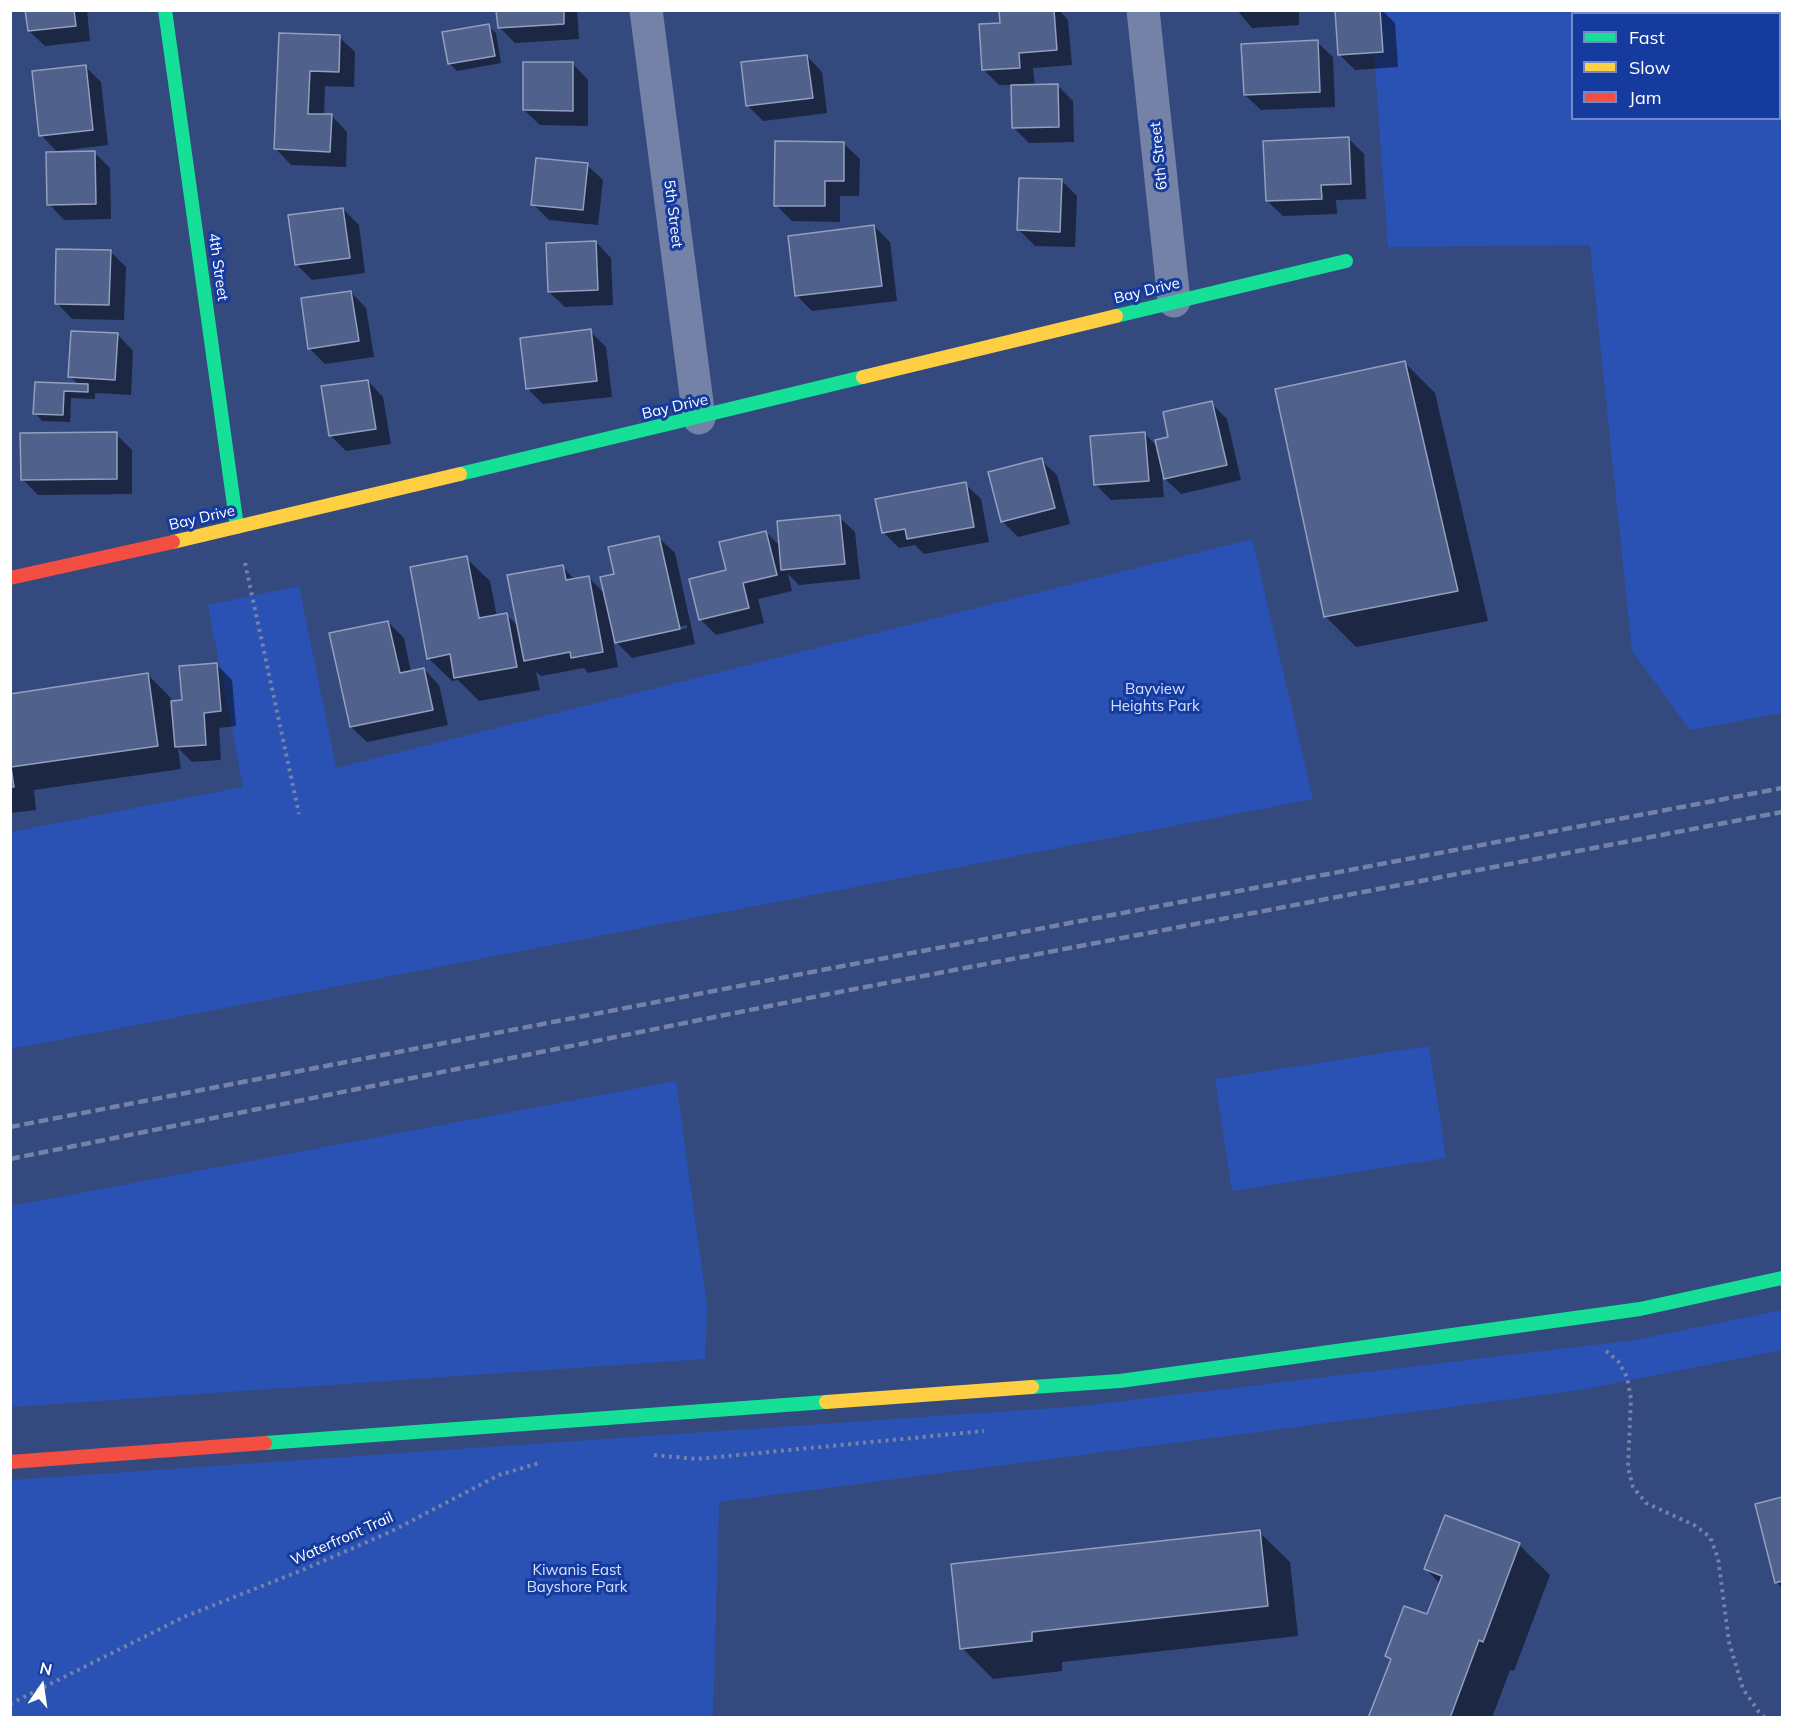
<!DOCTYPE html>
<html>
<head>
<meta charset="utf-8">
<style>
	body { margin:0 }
	#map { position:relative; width:1793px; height:1728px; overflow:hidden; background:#34497e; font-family:Mulish,sans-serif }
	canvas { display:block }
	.frame { position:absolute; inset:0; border:12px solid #fff; pointer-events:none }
	.legend { position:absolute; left:1571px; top:12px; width:210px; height:108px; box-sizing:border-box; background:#153b9e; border:2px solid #7389c5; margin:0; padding:8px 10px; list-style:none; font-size:18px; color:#fff }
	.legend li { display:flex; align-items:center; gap:12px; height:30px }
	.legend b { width:30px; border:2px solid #7389c5 }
	.north { position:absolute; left:12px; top:1656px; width:60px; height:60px; -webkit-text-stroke:4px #153b9e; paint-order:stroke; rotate:13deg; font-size:16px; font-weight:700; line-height:24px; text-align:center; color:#fff }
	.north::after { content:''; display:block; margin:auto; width:21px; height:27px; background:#fff; clip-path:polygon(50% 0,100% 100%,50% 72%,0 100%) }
</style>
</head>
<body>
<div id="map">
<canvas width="1793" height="1728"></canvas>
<div class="frame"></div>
<ul class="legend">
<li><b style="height:8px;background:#16e098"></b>Fast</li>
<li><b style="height:8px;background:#ffcf43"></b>Slow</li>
<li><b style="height:8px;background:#f24e42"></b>Jam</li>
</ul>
<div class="north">N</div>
</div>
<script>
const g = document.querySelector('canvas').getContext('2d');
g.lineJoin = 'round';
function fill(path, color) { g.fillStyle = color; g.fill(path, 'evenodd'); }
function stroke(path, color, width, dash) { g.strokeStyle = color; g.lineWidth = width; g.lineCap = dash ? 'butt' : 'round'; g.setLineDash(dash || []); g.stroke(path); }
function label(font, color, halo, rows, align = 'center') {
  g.font = font + ' Mulish,sans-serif'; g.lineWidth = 6; g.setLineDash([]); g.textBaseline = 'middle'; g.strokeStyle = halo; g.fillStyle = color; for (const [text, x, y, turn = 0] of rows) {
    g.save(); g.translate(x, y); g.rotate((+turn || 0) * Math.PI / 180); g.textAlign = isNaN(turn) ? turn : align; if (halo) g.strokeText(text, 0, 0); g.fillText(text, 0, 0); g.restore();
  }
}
fill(new Path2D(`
	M1371,11H1782V713L1690,730L1632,651L1590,245L1388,247ZM1572,14H1780V118H1572Z
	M1252,539L1313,799L11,1049V832L243,787L208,605L299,586L336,768Z
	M1429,1046L1446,1158L1232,1191L1215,1079Z
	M676,1081L707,1306L705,1359L11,1407V1206Z
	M1782,1310V1350L1581,1390L719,1502L713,1717H11V1480L1082,1406L1635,1340Z`), '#2a52b4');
fill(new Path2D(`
	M27,10H87L90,41L45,46L29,31Z
	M498,10H577L579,39L515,43L499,27Z
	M1001,10H1059L1068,20L1072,65L1033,68L1035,86L1057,85L1073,101L1074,142L1029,143L1013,127L1012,85H999L984,70L1002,24Z
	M1237,10H1299V25L1252,28Z
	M1342,10H1382L1395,23L1398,67L1355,70L1340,55Z
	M488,26L496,33L501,63L457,71L450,64Z
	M280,34L339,37L355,52L354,87L325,86L324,116H332L347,132L346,167L291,165L276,149Z
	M1317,42L1333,57L1335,107L1261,110L1245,95Z
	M807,56L822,72L827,113L763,121L747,105Z
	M573,64L588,80V126L540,125L524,110Z
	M86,67L101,82L108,145L58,151V153L41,135Z
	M1348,138L1364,154L1366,199L1336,200L1337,214L1283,216L1267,201Z
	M844,144L860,159L859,196H840V222L792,221L776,205Z
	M94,152L110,168L111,219L64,220L49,204Z
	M587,165L603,180L598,225L549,220L533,204Z
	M1061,180L1077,196L1075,247L1035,246L1019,230Z
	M343,209L359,225L365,273L312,280L296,264Z
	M874,226L890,242L897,301L812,311L797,296Z
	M596,242L611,258L613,305L565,307L549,292Z
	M110,251L126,267L124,320L72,319L57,303Z
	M351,292L366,308L374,357L325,364L309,348Z
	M590,331L606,347L612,397L543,404L528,389Z
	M118,335L133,351L131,395L95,393V399L71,398L70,422L42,421L35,413L36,384L79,385L70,376Z
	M1404,362L1435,393L1488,621L1356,647L1325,616Z
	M368,381L383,397L391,444L346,451L330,435Z
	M1211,403L1227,419L1241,480L1181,494L1162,476L1164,497L1111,500L1095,484L1145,434L1158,447Z
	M116,434L132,450V494L38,495L22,479Z
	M1041,460L1057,475L1070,524L1018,537L1002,521Z
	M965,484L981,499L989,542L924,554L915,545L899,548L883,532Z
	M839,517L855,532L860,579L799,585L788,574L792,591L758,599L764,623L716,635L700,619L728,571L766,532L781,547Z
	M659,538L675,553L695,644L632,658L613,639L618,667L588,673L584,668L541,676L536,672L540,690L479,701L458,680L452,681L428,658L466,558L490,581L497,617L507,615L519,627L562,566L575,580L588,577L605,594L616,575ZM687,625V628L625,642V639Z
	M388,622L404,638L411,672L424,669L439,685L448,725L367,742L351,727L331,634Z
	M216,664L232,680L236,726L219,728L221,760L192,762L178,748L181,769L34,790L36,810L10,813V695L147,674L171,698V702H183Z
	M1782,1499V1588L1776,1582L1757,1505Z
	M1259,1532L1290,1562L1298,1636L1062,1662V1671L993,1679L962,1648Z
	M1519,1545L1550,1575L1514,1671L1510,1670L1492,1718H1370L1391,1661L1387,1656L1428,1616L1440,1584L1426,1569Z`), '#0007');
const building = new Path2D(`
	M25,10H74L76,26L28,31Z
	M496,10H564V24L498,28Z
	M999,10H1054L1057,50L1019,53L1020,68L982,70L979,24L1000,23Z
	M1335,10H1380L1383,52L1338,55Z
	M489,24L495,56L448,64L442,32Z
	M279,33L340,35L339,72L310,71L308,114H332L330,152L274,149Z
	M1318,40L1320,92L1244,95L1241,44Z
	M807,55L813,98L746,106L741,62Z
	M523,62H573V111L523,110Z
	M86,65L93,130L39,136L32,71Z
	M1058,84L1059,127L1012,128L1011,85Z
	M1349,137L1351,184L1321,185L1322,199L1266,201L1263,141Z
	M775,141L844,142V181H825V206H774Z
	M95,151L96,204L47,205L46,152Z
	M536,158L588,163L583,210L531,205Z
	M1019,178L1062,179L1060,232L1017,230Z
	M343,208L350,258L295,265L288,215Z
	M874,225L882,286L795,296L788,236Z
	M596,241L598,290L548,292L546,243Z
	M56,249L111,250L109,305L55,304Z
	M351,291L359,341L308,349L301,298Z
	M591,329L597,381L526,389L520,338Z
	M71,331L118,333L115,380L68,377Z
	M1405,361L1458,591L1324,617L1275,389Z
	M368,380L376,429L329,436L321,386Z
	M35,382L88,384V392L64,391L63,415L33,414Z
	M1212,401L1227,465L1164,479L1155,440L1168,437L1163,412Z
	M117,432V479L21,480L20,433Z
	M1145,432L1149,481L1094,485L1090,436Z
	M1042,458L1055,508L1001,522L988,472Z
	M966,482L974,527L907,539L905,529L882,533L875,499Z
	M840,515L845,564L781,570L777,521Z
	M766,531L777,575L743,583L749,608L699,620L689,579L726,570L719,542Z
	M659,536L680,629L615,643L600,577L614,574L608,547Z
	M467,556L479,618L507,613L517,667L454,678L450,654L427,659L410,567Z
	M563,565L566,580L589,576L603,652L571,658L570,652L524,661L507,575Z
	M388,621L400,673L424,668L433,710L350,727L329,633Z
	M217,663L221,711L204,713L206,745L175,747L171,701L182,700L179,666Z
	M148,673L158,746L11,767L14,787H10V694Z
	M1782,1497V1581L1775,1583L1755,1504Z
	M1445,1515L1520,1543L1483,1642L1479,1640L1450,1718H1368L1391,1659L1385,1656L1404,1606L1427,1614L1442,1576L1424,1569Z
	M1260,1530L1268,1606L1032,1632V1641L960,1649L951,1564Z`);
fill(building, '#50618b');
stroke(building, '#949fbd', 1.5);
stroke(new Path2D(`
	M245,563L299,814
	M1606,1351L1618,1361L1627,1377L1631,1399L1628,1467L1633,1487L1646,1503L1694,1525L1710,1537L1718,1558L1729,1642L1743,1689L1759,1712L1765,1718
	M654,1455L697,1459L984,1431
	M10,1704L186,1616L300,1571L390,1532L499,1475L539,1463`), '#7482a8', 4, [3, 4.5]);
stroke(new Path2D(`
	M646,10L699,418
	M1143,10L1174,301`), '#7482a8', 33);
stroke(new Path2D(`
	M165,10L237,527
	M1116,316L1346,261
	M460,474L863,377
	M1032,1387L1120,1381L1640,1309L1782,1278
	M265,1443L826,1402`), '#16e098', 14);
stroke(new Path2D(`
	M863,377L1116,316
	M173,542L460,474
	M826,1402L1032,1387`), '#ffcf43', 14);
stroke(new Path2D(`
	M10,578L173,542
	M10,1462L265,1443`), '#f24e42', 14);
stroke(new Path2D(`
	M10,1127L822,970L1782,788
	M10,1159L834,993L1782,812`), '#7482a7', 4.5, [10, 4.5]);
label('15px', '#fff', '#153b9e', [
	["6th Street",1159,156,-96],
	["5th Street",673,214,83],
	["4th Street",218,267,82],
	["Bay Drive",1147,291,-14],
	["Bay Drive",675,407,-13],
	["Bay Drive",202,518,-13],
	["Waterfront Trail",342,1539,-24]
]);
label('15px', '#d5e1fd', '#153b9e', [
	["Bayview",1155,689],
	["Heights Park",1155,706],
	["Kiwanis East",577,1570],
	["Bayshore Park",577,1587]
]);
</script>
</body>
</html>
